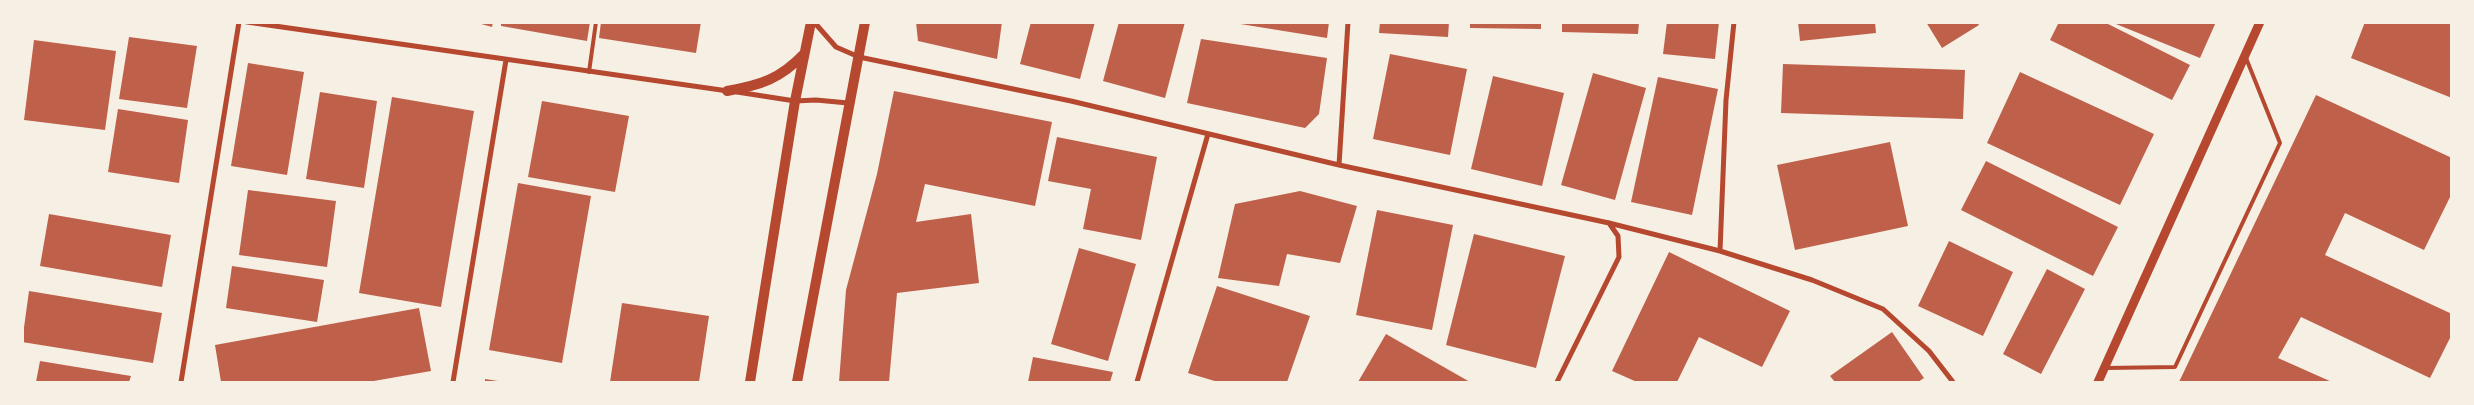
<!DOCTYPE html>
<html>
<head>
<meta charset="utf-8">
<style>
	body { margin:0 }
	#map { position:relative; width:2474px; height:405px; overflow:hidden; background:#f6efe4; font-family:"Fira Sans Condensed",sans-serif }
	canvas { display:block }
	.frame { position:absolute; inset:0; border:24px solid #f6efe4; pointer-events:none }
</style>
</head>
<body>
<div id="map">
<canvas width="2474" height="405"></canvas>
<div class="frame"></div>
</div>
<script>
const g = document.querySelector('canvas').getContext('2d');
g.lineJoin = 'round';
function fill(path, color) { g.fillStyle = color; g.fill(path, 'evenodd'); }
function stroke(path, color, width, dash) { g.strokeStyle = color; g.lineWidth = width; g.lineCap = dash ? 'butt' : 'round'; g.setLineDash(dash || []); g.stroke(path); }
fill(new Path2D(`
	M474,22H493L492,27Z
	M501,22H590L587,41L501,26Z
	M601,22H701L696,53L599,38Z
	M916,22H1002L997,59L918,41Z
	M1031,22H1095L1080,79L1020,64Z
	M1119,22H1185L1165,98L1103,81Z
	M1228,22H1329L1327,38Z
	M1380,22H1449L1448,37L1379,33Z
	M1470,22H1541V29L1470,28Z
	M1562,22H1639L1638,34L1562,32Z
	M1667,22H1719L1715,59L1663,54Z
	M1798,22H1875L1876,33L1800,41Z
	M1926,22H1977L1979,25L1942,48Z
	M2059,22H2104L2190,65L2172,100L2050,40Z
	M2111,22H2216L2200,58Z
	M2365,22H2452V98L2351,58Z
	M129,37L197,46L187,108L119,99Z
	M1201,39L1327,58L1319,114L1305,128L1187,103Z
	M34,40L116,51L105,130L24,120Z
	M1390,54L1467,69L1450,155L1373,139Z
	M248,63L304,72L287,175L231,166Z
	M1783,64L1965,70L1963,119L1781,113Z
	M2020,72L2154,134L2120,205L1987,143Z
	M1593,73L1646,88L1615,200L1561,185Z
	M1493,76L1564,93L1542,186L1471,169Z
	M1658,77L1718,89L1692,215L1631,202Z
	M894,91L1052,122L1035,206L925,184L916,222L971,214L979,283L897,293L889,382H839L846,290L877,174Z
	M320,92L377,101L364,188L306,179Z
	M2316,95L2452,158V193L2424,250L2345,213L2325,255L2452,314V334L2430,378L2301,317L2278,358L2332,382H2179Z
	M392,97L474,111L441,307L359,293Z
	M542,101L629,116L615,192L528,177Z
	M118,109L188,120L179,183L108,172Z
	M1057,137L1157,157L1141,240L1083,229L1091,189L1048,181Z
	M1890,142L1908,226L1795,250L1777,165Z
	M1986,161L2118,227L2093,276L1961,210Z
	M518,183L591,196L562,363L489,350Z
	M248,190L336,201L327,267L239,255Z
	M1300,191L1357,206L1340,263L1287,254L1279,286L1218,278L1235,204Z
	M1377,210L1453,225L1432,330L1356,315Z
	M49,214L171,235L162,287L40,266Z
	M1474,234L1565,256L1536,368L1446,345Z
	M1949,241L2013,272L1983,336L1918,306Z
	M1079,248L1136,264L1108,361L1051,344Z
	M1669,252L1790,311L1762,367L1699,337L1677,382H1637L1612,371Z
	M232,266L324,280L317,322L226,308Z
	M2047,269L2085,289L2041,374L2003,354Z
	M1217,286L1310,316L1287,382H1218L1188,373Z
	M29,291L162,313L153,363L22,342Z
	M622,303L709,316L699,382H610Z
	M419,308L431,371L368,382H221L215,345Z
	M1892,332L1924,378L1918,382H1835L1830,376Z
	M1386,334L1470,382H1358Z
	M1033,357L1113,372L1110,382H1028Z
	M40,361L131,376L129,382H36Z
	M485,379L498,381V382H485Z`), '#bf614a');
stroke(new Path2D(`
	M589,72L596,22
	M2106,368L2175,367L2280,143L2246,58`), '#b5482f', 4);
stroke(new Path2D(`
	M247,22L728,91
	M814,22L836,47L859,57L1071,101L1339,165L1609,223L1720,251L1812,280L1883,309L1929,351L1953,382
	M737,92L795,101L816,100L848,103
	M1339,165L1348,22
	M1720,251L1726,100L1734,22
	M181,382L239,22
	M453,382L506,60
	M1137,382L1208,134
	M1557,382L1619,257L1618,236L1609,223`), '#b5482f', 5);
stroke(new Path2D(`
	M2098,382L2260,22`), '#b5482f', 9);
stroke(new Path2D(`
	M727,91C761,85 780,79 804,54
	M750,382L795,101L811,22
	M797,382L865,22`), '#b5482f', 10);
</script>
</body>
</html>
